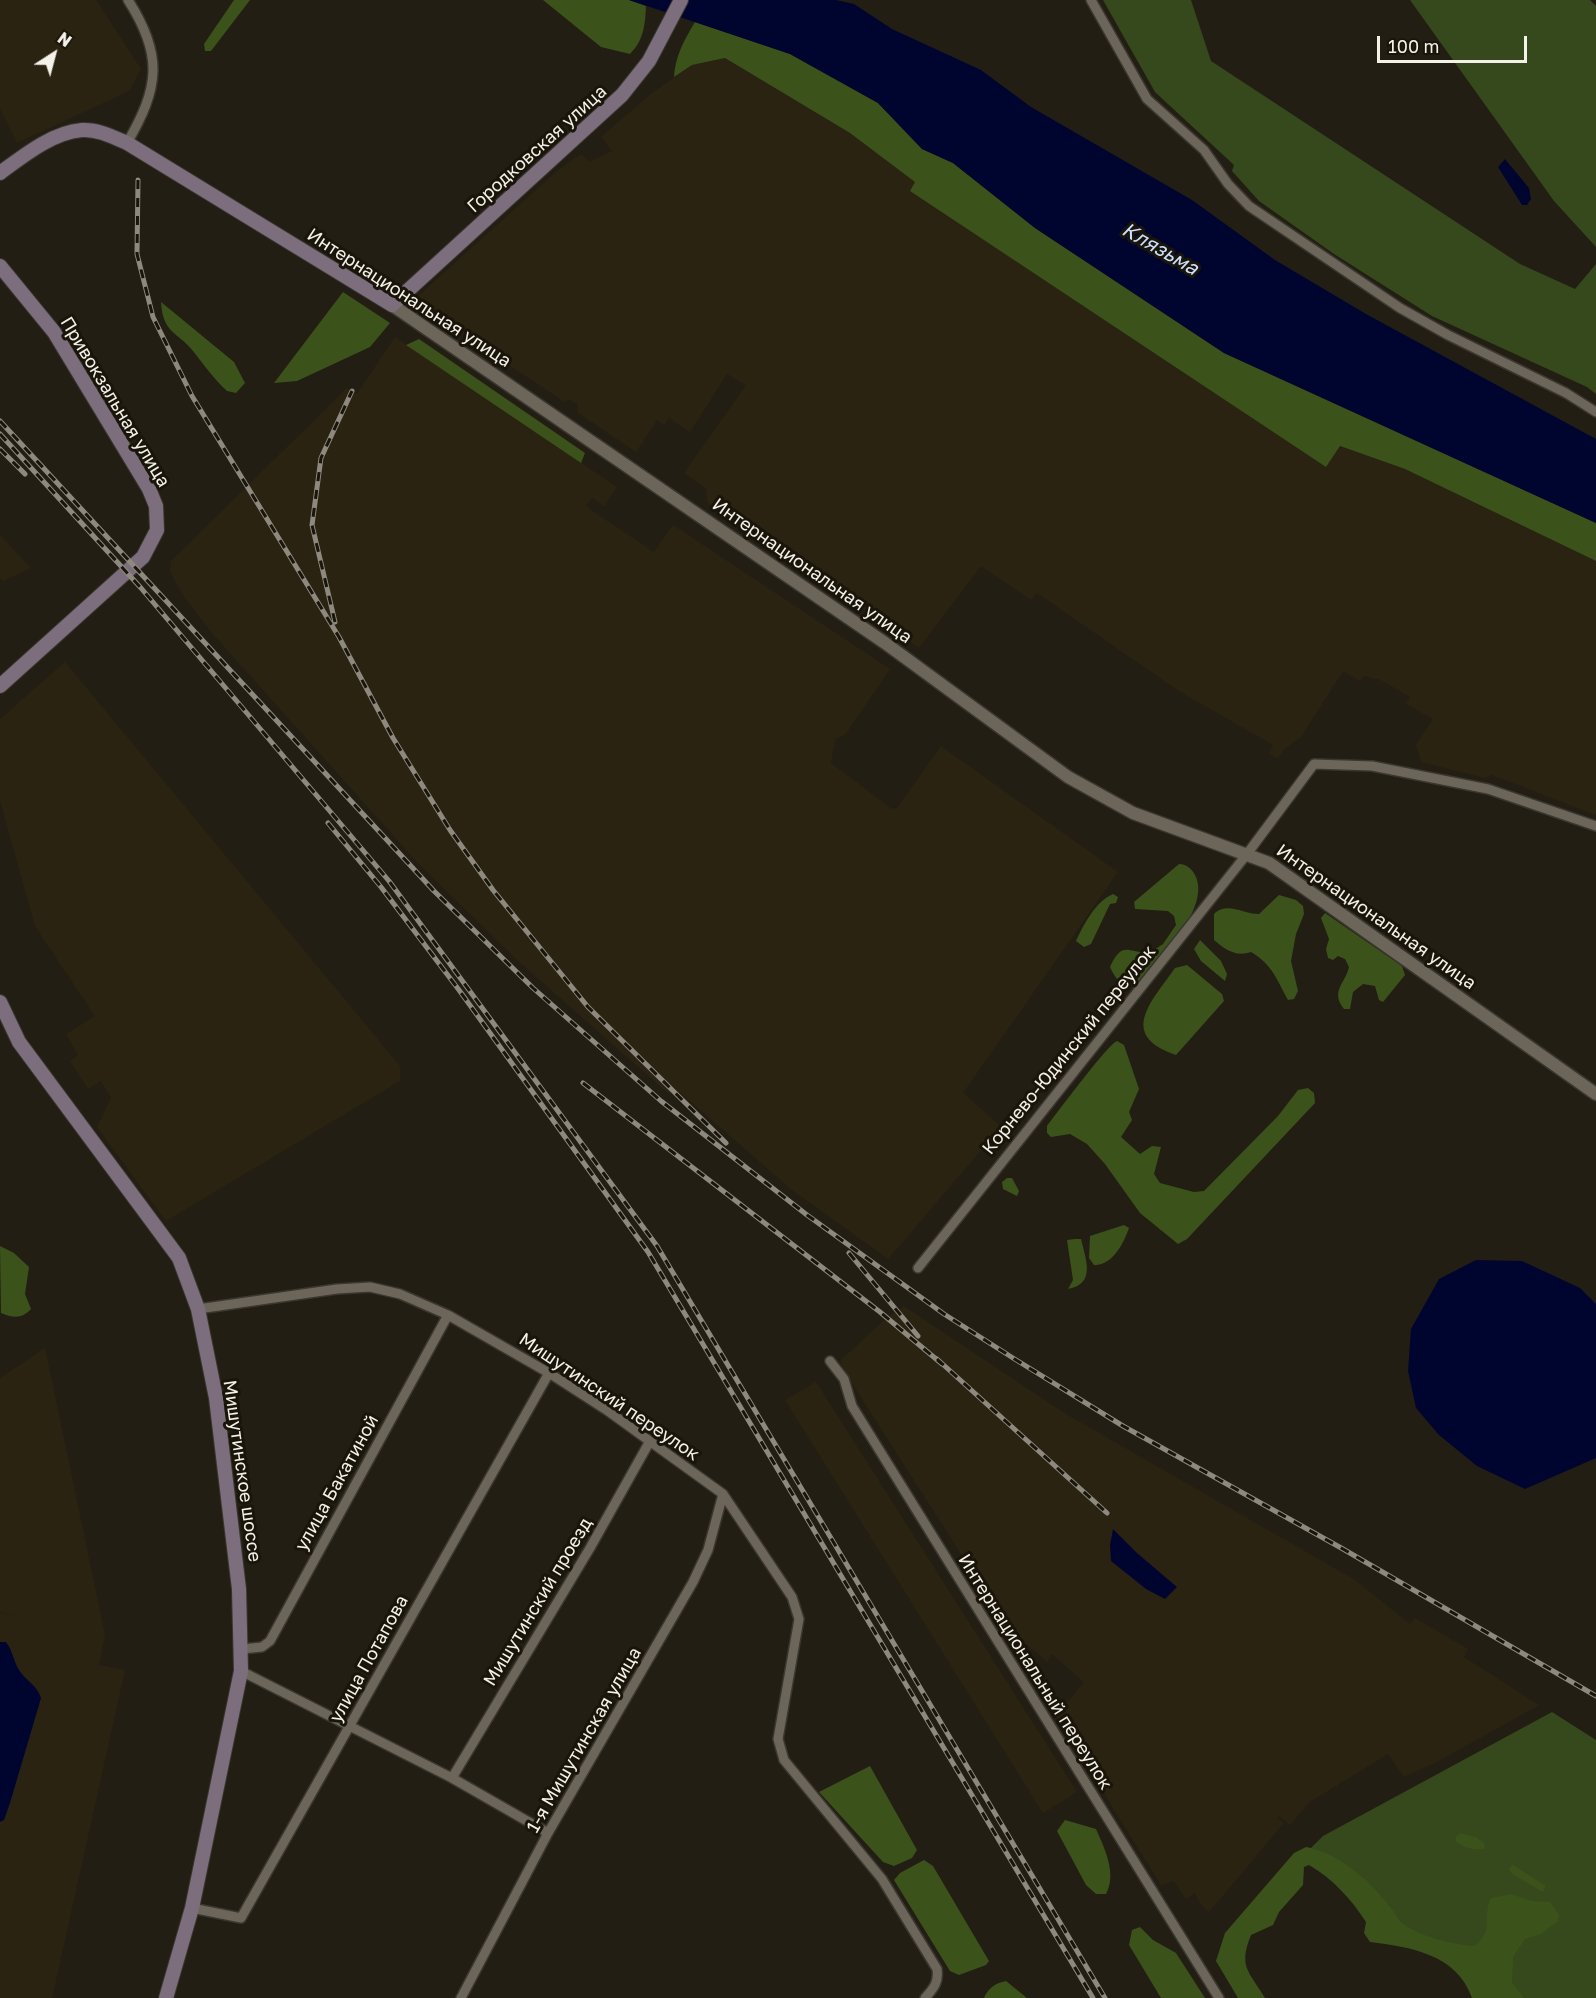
<!DOCTYPE html>
<html>
<head>
<meta charset="utf-8">
<style>
	body { margin:0 }
	#map { position:relative; width:1596px; height:1998px; overflow:hidden; background:#231e13; font-family:"Golos Text",sans-serif }
	canvas { display:block }
	.north { position:absolute; left:24px; top:24px; width:60px; height:60px; -webkit-text-stroke:4px #1a150a; paint-order:stroke; rotate:36deg; font-size:16px; font-weight:700; line-height:24px; text-align:center; color:#f4f1e9 }
	.north::after { content:''; display:block; margin:auto; width:21px; height:27px; background:#f4f1e9; clip-path:polygon(50% 0,100% 100%,50% 72%,0 100%) }
	.scale { position:absolute; left:1377px; top:36px; width:150px; height:27px; box-sizing:border-box; border:3px solid #f4f1e9; border-top:0; padding-left:8px; font-size:18px; line-height:21px; white-space:nowrap; color:#f4f1e9; -webkit-text-stroke:4px #1a150a; paint-order:stroke }
</style>
</head>
<body>
<div id="map">
<canvas width="1596" height="1998"></canvas>
<div class="north">N</div>
<div class="scale">100 m</div>
</div>
<script>
const g = document.querySelector('canvas').getContext('2d');
g.lineJoin = 'round';
function fill(path, color) { g.fillStyle = color; g.fill(path, 'evenodd'); }
function stroke(path, color, width, dash) { g.strokeStyle = color; g.lineWidth = width; g.lineCap = dash ? 'butt' : 'round'; g.setLineDash(dash || []); g.stroke(path); }
function label(font, color, halo, rows, align = 'center') {
  g.font = font + ' "Golos Text",sans-serif'; g.lineWidth = 6; g.setLineDash([]); g.textBaseline = 'middle'; g.strokeStyle = halo; g.fillStyle = color; for (const [text, x, y, turn = 0] of rows) {
    g.save(); g.translate(x, y); g.rotate((+turn || 0) * Math.PI / 180); g.textAlign = isNaN(turn) ? turn : align; if (halo) g.strokeText(text, 0, 0); g.fillText(text, 0, 0); g.restore();
  }
}
fill(new Path2D(`
	M0,0H96L141,69L129,91L17,143L0,109Z
	M725,58L850,133L916,182L910,191L1326,467L1340,446L1405,469L1596,561V815L1492,775L1485,778L1421,762L1416,745L1433,719L1406,704L1410,697L1381,680L1364,676L1360,681L1343,671L1301,737L1283,750L1278,759L1269,754L1273,745L1179,691L1037,593L1031,600L981,566L919,648L707,502L706,488L684,473L746,385L727,374L690,432L669,418L664,425L657,420L636,452L577,412L578,405L569,399L565,402L442,321L445,316L432,308L429,312L423,309L426,304L417,297L558,170L581,154L589,162L612,151L601,137L652,93L692,65Z
	M395,337L617,487L604,506L592,498L586,506L600,516L654,552L673,525L890,669L845,735L835,739L831,763L892,809L897,808L941,746L1118,872L963,1093L1001,1127L888,1259L792,1190L675,1088L669,1094L517,960L417,862L297,728L212,633L185,598L170,572L171,561L347,388L357,394Z
	M0,535L31,568L3,581L0,577Z
	M65,662L400,1066V1081L166,1221L97,1127L111,1098L107,1091L101,1081L88,1089L70,1061L78,1055L66,1034L95,1016L35,926L0,801V719Z
	M904,1306L1066,1414L1355,1580L1410,1624L1415,1618L1468,1649L1464,1657L1539,1705L1437,1762L1404,1777L1388,1754L1310,1802L1290,1825L1279,1816L1277,1818L1284,1823L1209,1912L1201,1905L1195,1893L1186,1899L1174,1881L1161,1885L1056,1717L1084,1682L1052,1654L1047,1662L1010,1630L858,1393L840,1361L883,1321Z
	M45,1348L105,1635L99,1665L125,1670L52,1998H0V1613L16,1616L0,1612V1378Z
	M816,1382L1077,1792L1043,1813L785,1400Z`), '#2b2312');
fill(new Path2D(`
	M1103,0H1191L1211,61L1520,264L1575,289L1596,264V394L1587,387L1432,316L1334,254L1259,201L1232,171L1234,165L1155,92Z
	M1410,0H1590L1596,6V247L1554,201Z
	M1552,1712L1596,1740V1998H1493L1306,1853L1323,1836Z`), '#35491c');
fill(new Path2D(`
	M234,0H250L211,51H205L204,44Z
	M543,0H629L646,6C645,25 644,40 630,54L601,47Z
	M695,22L790,54L878,103L922,149L953,163L1035,228L1224,353L1596,523V561L1405,469L1340,446L1326,467L910,191L915,182L850,133L725,58L692,65L674,77C675,57 684,40 695,22Z
	M343,292L390,323L370,347L297,381L274,383Z
	M161,302L234,362L245,383L236,393L227,391C214,379 204,365 193,351C177,331 163,334 161,302Z
	M419,339L585,453L581,463L406,345Z
	M1179,864C1187,864 1193,870 1196,877C1210,912 1155,962 1134,986C1120,986 1115,978 1110,967C1123,938 1129,955 1151,952L1163,944L1176,925L1174,916L1168,911L1135,909L1134,902Z
	M1113,894L1118,897L1116,903L1110,904L1091,944L1084,947L1076,941C1084,924 1095,902 1113,894Z
	M1279,895L1296,900L1303,906L1304,914L1296,934L1291,961L1298,991L1294,999L1288,1000C1277,980 1272,964 1251,952C1235,957 1226,950 1214,940V914C1227,901 1243,914 1259,914Z
	M1325,913L1402,966L1405,975L1383,1002L1379,1000L1375,986L1363,984L1353,992L1350,1009H1344C1330,991 1345,984 1349,967L1345,959L1338,956L1333,960L1328,958L1326,949L1329,939L1321,918Z
	M1200,940L1221,961L1227,974L1225,981L1201,961L1194,949Z
	M1187,965L1222,994L1224,1001L1176,1055C1117,1035 1152,1001 1175,968Z
	M1117,1041L1124,1045L1139,1089L1129,1112L1132,1120L1121,1137L1140,1154L1152,1146L1161,1147L1154,1174L1160,1183L1194,1192L1204,1191L1278,1116L1298,1090L1308,1088L1314,1093L1315,1103L1187,1239L1178,1244L1140,1213L1105,1164L1087,1144L1070,1134L1051,1137L1047,1133V1126C1057,1113 1109,1043 1117,1041Z
	M1007,1178H1012L1019,1191L1017,1196L1003,1189L1002,1182Z
	M1124,1225L1129,1228C1124,1243 1112,1266 1094,1265L1089,1258L1090,1236Z
	M1075,1239H1081C1086,1260 1096,1284 1068,1289L1073,1280L1067,1240Z
	M0,1246L14,1253L29,1267L25,1294L31,1309C22,1319 13,1318 1,1313Z
	M870,1766L917,1850L912,1858L894,1866L883,1862L819,1792Z
	M1065,1820L1096,1829C1105,1849 1117,1874 1106,1894H1096L1086,1885L1057,1831Z
	M1461,1833L1477,1838L1485,1844L1484,1849C1474,1851 1463,1847 1455,1841L1456,1836Z
	M1306,1847C1338,1852 1370,1881 1390,1907C1394,1911 1397,1918 1401,1922C1416,1936 1455,1945 1475,1946C1496,1928 1481,1918 1491,1898L1511,1894L1532,1901L1550,1902L1559,1915L1558,1921L1541,1934L1525,1939L1513,1957L1512,1983L1524,1998H1472C1457,1954 1410,1947 1370,1942L1364,1933L1366,1922C1351,1899 1333,1879 1309,1865L1304,1867L1303,1885L1279,1912L1273,1925L1251,1935C1238,1967 1249,1971 1265,1998H1238L1216,1961L1225,1933L1294,1853Z
	M924,1860L933,1866L989,1961L986,1965L959,1975L950,1971L894,1880L900,1873Z
	M1513,1865L1546,1886L1543,1892L1512,1874L1509,1869Z
	M1140,1927L1153,1940L1176,1953L1205,1998H1161L1129,1945L1132,1930Z
	M1006,1981L1027,1998H984C988,1988 996,1983 1006,1981Z`), '#3b521b');
fill(new Path2D(`
	M629,0H836L854,4L892,29L981,70L1031,107L1192,200L1275,260L1366,314L1596,439V523L1224,353L1035,228L953,163L922,149L878,103L790,54Z
	M1505,159L1529,188L1531,199L1527,205H1522L1498,167Z
	M1476,1260L1522,1261L1580,1288L1596,1304V1458L1525,1489L1477,1466L1439,1435L1416,1408L1408,1371L1411,1329L1439,1279Z
	M1113,1529L1137,1553L1177,1587L1165,1599L1146,1589L1111,1561L1110,1545Z
	M0,1642H6C13,1651 13,1660 19,1670C26,1681 37,1685 41,1698L10,1803L4,1820L0,1822Z`), '#00052f');
const minor = new Path2D(`
	M1091,0L1147,99L1204,150L1228,184L1249,206L1400,308L1448,335L1566,393L1596,412
	M127,143C159,88 164,56 128,0
	M918,1268L1247,854L1314,764L1372,766L1488,789L1596,826
	M198,1309L337,1289L370,1287L400,1294L448,1315L549,1373L608,1411L723,1494L792,1597L799,1619L778,1739L784,1760L882,1879L937,1969C939,1982 934,1988 925,1998
	M830,1361L844,1379L852,1406L1219,1998
	M242,1649L262,1647L270,1641L448,1315
	M241,1671L452,1778L548,1833
	M452,1778L590,1548L650,1441
	M192,1908L241,1918L549,1373
	M461,1998L548,1833L693,1582L708,1550L723,1494`);
const tertiary = new Path2D(`
	M392,305L885,643L1068,777L1133,813L1269,863L1596,1094`);
const secondary = new Path2D(`
	M0,173C23,156 53,132 82,130C98,129 113,137 127,143L392,305L622,95L649,61L681,0
	M0,266L54,332L149,489L156,506L157,530L143,557L0,686
	M0,1002L19,1042L179,1258L198,1309L216,1398L239,1589L241,1671L192,1908L166,1998`);
stroke(minor, '#3a3730', 12);
stroke(tertiary, '#3a3730', 15);
stroke(secondary, '#3a3730', 16);
stroke(minor, '#6c665a', 9);
stroke(tertiary, '#6c665a', 12);
stroke(secondary, '#7d6e7d', 14);
const rail = new Path2D(`
	M138,180L137,254L153,317L192,396L339,637L393,738L450,830L493,890L588,1007L726,1143
	M0,421L434,891L533,988L661,1101L807,1215L944,1314L1013,1358L1123,1426L1343,1549L1596,1696
	M0,434L141,588L389,881L657,1246L1105,1998
	M0,449L25,474
	M335,622L312,525L321,458L352,391
	M328,823L381,887L459,990L648,1252L1093,1998
	M583,1083L880,1312L942,1364
	M849,1253L918,1336
	M937,1359L1107,1513`);
stroke(rail, '#8d897f', 5);
stroke(rail, '#1a150a', 3, [9]);
label('18px', '#f4f1e9', '#1a150a', [
	["Городковская улица",537,149,-42],
	["Интернациональная улица",409,298,33],
	["Привокзальная улица",115,402,59],
	["Интернациональная улица",812,571,35],
	["Интернациональная улица",1376,917,35],
	["Корнево-Юдинский переулок",1069,1050,-51],
	["Мишутинский переулок",609,1397,34],
	["Мишутинское шоссе",242,1471,82],
	["улица Бакатиной",337,1483,-61],
	["Мишутинский проезд",538,1602,-59],
	["улица Потапова",369,1659,-61],
	["Интернациональный переулок",1035,1672,58],
	["1-я Мишутинская улица",584,1740,-60]
]);
label('italic 20px', '#cddffe', '#1a150a', [
	["Клязьма",1160,249,30]
]);
</script>
</body>
</html>
